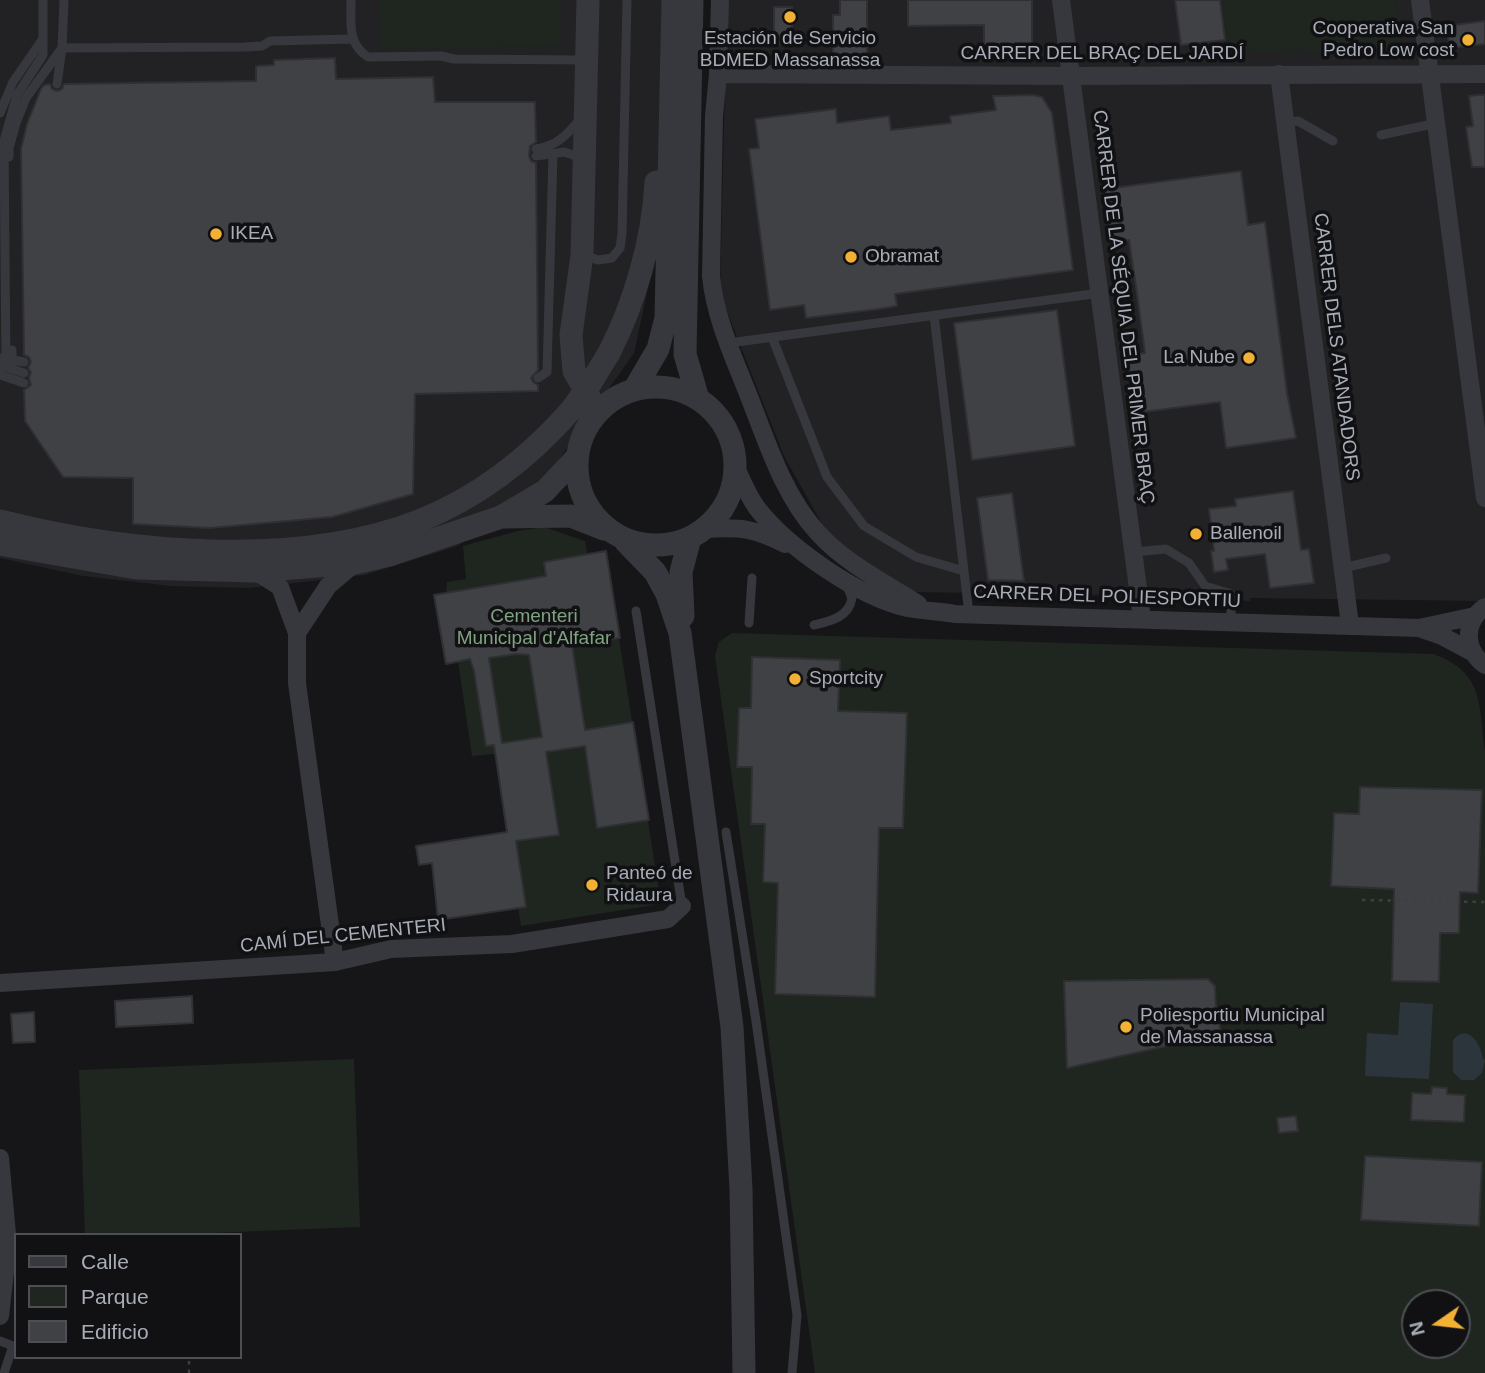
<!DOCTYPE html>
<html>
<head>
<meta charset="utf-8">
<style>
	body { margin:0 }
	#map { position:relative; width:1485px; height:1373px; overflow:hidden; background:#161618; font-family:Arial,sans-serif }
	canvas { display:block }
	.legend { position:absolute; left:14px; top:1233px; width:228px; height:126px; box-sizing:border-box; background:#111113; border:2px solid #4d4f55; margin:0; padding:9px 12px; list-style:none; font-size:21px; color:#a8adb8 }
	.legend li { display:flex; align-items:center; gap:14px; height:35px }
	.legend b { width:35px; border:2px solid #4d4f55 }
	.north { position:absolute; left:1401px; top:1289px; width:70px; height:70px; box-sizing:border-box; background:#111113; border:2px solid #4d4f55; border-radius:50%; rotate:256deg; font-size:19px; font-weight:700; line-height:28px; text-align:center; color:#a8adb8 }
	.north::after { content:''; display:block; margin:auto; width:24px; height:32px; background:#f2b134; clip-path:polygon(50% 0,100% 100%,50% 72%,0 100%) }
</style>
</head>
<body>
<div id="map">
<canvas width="1485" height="1373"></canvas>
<ul class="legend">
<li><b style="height:9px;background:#37383d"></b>Calle</li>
<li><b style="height:19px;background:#1e261f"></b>Parque</li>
<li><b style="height:19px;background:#404145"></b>Edificio</li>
</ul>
<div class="north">N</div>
</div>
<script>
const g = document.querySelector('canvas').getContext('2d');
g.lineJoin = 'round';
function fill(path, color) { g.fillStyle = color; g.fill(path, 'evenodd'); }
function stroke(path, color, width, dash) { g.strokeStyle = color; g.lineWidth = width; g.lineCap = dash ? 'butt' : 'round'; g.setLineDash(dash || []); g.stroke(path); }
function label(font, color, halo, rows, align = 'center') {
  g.font = font + ' Arial,sans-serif'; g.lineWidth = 7; g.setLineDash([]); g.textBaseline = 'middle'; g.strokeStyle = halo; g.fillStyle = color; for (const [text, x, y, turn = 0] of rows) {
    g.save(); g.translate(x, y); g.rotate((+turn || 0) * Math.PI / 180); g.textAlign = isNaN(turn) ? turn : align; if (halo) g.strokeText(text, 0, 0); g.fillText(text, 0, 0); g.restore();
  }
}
fill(new Path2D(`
	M0,0H663L660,233L634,353L551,471L458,546L365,575L249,588L171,586L83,576L0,558Z
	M727,0H1485V601L1250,598V601L1173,596L913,592L831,540L784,456L720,294Z`), '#222225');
fill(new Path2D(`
	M380,0H561L560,46L381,49Z
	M1222,0H1394L1399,40L1386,50L1229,51Z
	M544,527L585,541L587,553L605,550L661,904L521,926L495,754L472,756L458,661H444L435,595L446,593L447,582L466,579L463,546L518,531Z
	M732,633L1434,654C1485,674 1478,703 1485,751V1373H815L715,656L719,642ZM1415,1303H1457V1345H1415Z
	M354,1059L360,1227L161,1235H85L79,1070Z`), '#1e261f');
fill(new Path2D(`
	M1400,1002L1433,1004L1429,1079L1365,1076L1367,1033L1398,1035Z
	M1465,1033C1476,1036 1481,1048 1483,1059L1485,1060L1482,1073L1474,1080H1461L1453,1072V1040L1458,1035Z`), '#2c353c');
const building = new Path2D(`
	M840,0H867V57H833V15H840Z
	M908,0H1032V54H984V25L908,26Z
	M1175,0H1220L1225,40L1181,45Z
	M774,7H792V44H774Z
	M1485,21V44L1452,48L1449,42L1446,26Z
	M335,58L336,79L433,77L435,102H535L536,142L530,146L529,156L531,161L536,163L538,370L531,378L533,382L538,385V391L415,394L413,494L332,517L210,528L133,524V478L63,477L25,421L24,390L31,385L29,378L31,372L28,368L31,362L29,357L24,355L21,149L27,124L41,89L44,85L50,84L52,89L57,91L62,89L64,84L256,81V66L274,65V60Z
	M1033,95L1042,97L1052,113L1073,270L895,294L897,306L879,309L806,318L804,305L770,310L749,149L759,148L755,119L836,109L837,123L889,116L891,130L951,123L950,116L996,110L993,96Z
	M1477,95H1485V167H1472L1466,127L1473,126L1469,96Z
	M1241,171L1248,225L1265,222L1287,393L1296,438L1226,448L1220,402L1135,413L1127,355L1145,353L1137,294L1129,240L1112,242L1105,189Z
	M1057,310L1075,446L972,460L954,323Z
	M1293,491L1301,550L1309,549L1314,583L1270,588L1265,554L1226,559L1228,570L1214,572L1211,551H1214L1209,509L1236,506L1235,499Z
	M1012,493L1024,581L988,580L977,498Z
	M606,551L620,638L572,645L585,730L633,722L649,820L597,828L585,746L546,752L559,835L516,841L526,907L438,920L432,863L419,865L416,846L507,832L494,745L486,746L474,671L470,659L446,664L434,595L546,576L544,562ZM517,654L529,655L542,737L502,743L489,658Z
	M752,657L840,660L838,711L907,713L903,828H879L875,997L775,994L778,883L763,882L765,824H751L752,767H737L739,708H751Z
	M1360,787L1482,790L1478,893L1460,892L1459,933H1440L1439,982L1392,981L1394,889L1331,886L1334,813L1359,814Z
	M1208,979L1215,986L1216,1007L1221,1034L1067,1068L1064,981Z
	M192,996L193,1023L116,1027L115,1001Z
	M34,1012L35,1042L13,1043L11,1014Z
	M1432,1087L1447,1088V1094L1465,1095L1464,1122L1411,1120L1412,1093L1431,1094Z
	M1296,1116L1298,1131L1279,1133L1277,1118Z
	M1365,1156L1482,1162L1479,1226L1361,1220Z`);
fill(building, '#404145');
stroke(building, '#303034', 2);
stroke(new Path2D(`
	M1362,900L1485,902
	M189,1373V1357`), '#3d3f44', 2.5, [3.5, 5]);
stroke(new Path2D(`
	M351,0C351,22 347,44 368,57L441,56L454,59L585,60
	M57,84L62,48L245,47L262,46L270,41L351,39
	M0,113L13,82L42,40
	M1286,123L1298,121L1333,141
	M1381,135L1437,123
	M536,149C557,146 567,135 580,119
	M536,156L564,152L582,158
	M9,157V148L16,123L26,98L62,48L64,0
	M584,255L598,260L612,258L620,248L622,234L627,0
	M934,315L969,614
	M772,337L827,477L864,526L916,557L964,571
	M729,343L1100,293
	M12,350V360L24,362
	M0,358L1,375L24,383
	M24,373L6,367L4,141L17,95L43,55V0
	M538,378L547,372L553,154
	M1134,552L1166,549L1189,563L1205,586L1231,594V621
	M1343,568L1386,558
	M636,611L682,906
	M749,623L752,578
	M814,625C831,621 849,617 852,598L846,584
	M726,832L756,1021L797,1315L792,1373
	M0,1341L13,1346L4,1373`), '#37383d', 9);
stroke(new Path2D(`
	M720,0L718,74L714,116L711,276C715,319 735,360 750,399C768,445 784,496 818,533C845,563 885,583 918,604
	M1061,0L1142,619
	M1420,0L1485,498
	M718,74L1071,76L1485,74
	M1279,74L1350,625
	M735,466C742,480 748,496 757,508C788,548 859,597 907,608C923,611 940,611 955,614L1419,628L1442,636L1472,652
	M705,529C741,527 753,528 785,544
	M255,571L280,587L297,633V683L335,962
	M1485,607C1463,622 1464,650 1485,665
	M1419,628L1475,616
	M297,633L328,586L355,563
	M0,983L335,962L391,949L512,944L668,919L682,906
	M0,1158L8,1245L0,1316`), '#37383d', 18);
stroke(new Path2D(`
	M588,0L582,255L571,335L574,371L595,407
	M692,0L685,354L698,399
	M609,353C635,302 653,240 656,182
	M577 466a79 79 0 1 1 158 0a79 79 0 1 1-158 0Z
	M634,390L658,349L666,318L673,0
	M504,517L571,516L604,529
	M0,521C126,553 296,569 419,521C479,497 530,457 572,409
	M626,542L655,572L667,594L680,633L732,1027L741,1189L744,1373
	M0,544L136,568L255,571L355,563L389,555L501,517L545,491L576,458
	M683,616L681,572L690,538`), '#37383d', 23);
stroke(new Path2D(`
	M572,409L590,384L609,353`), '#37383d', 23);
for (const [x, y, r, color] of [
	[790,17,7,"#f2b134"],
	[1468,40,7,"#f2b134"],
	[216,234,7,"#f2b134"],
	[851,257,7,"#f2b134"],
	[1249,358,7,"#f2b134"],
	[1196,534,7,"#f2b134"],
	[795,679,7,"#f2b134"],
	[592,885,7,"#f2b134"],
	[1126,1027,7,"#f2b134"]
]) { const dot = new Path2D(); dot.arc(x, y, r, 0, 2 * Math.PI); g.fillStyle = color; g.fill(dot); stroke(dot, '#111113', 2.5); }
label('19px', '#a8adb8', '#111113', [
	["Cooperativa San",1454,29,"right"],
	["Pedro Low cost",1454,51,"right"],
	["Estación de Servicio",790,39,"center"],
	["BDMED Massanassa",790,61,"center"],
	["IKEA",230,234],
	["Obramat",865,257],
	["La Nube",1235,358,"right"],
	["Ballenoil",1210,534],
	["Sportcity",809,679],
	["Panteó de",606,874],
	["Ridaura",606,896],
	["Poliesportiu Municipal",1140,1016],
	["de Massanassa",1140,1038]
], 'left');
label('19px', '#a8adb8', '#111113', [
	["CARRER DEL BRAÇ DEL JARDÍ",1102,54],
	["CARRER DE LA SÉQUIA DEL PRIMER BRAÇ",1123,307,83],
	["CARRER DELS ATANDADORS",1336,347,83],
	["CARRER DEL POLIESPORTIU",1107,597,2],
	["CAMÍ DEL CEMENTERI",343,936,-6]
]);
label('19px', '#7fa381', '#111113', [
	["Cementeri",534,617],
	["Municipal d'Alfafar",534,639]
]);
</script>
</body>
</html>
